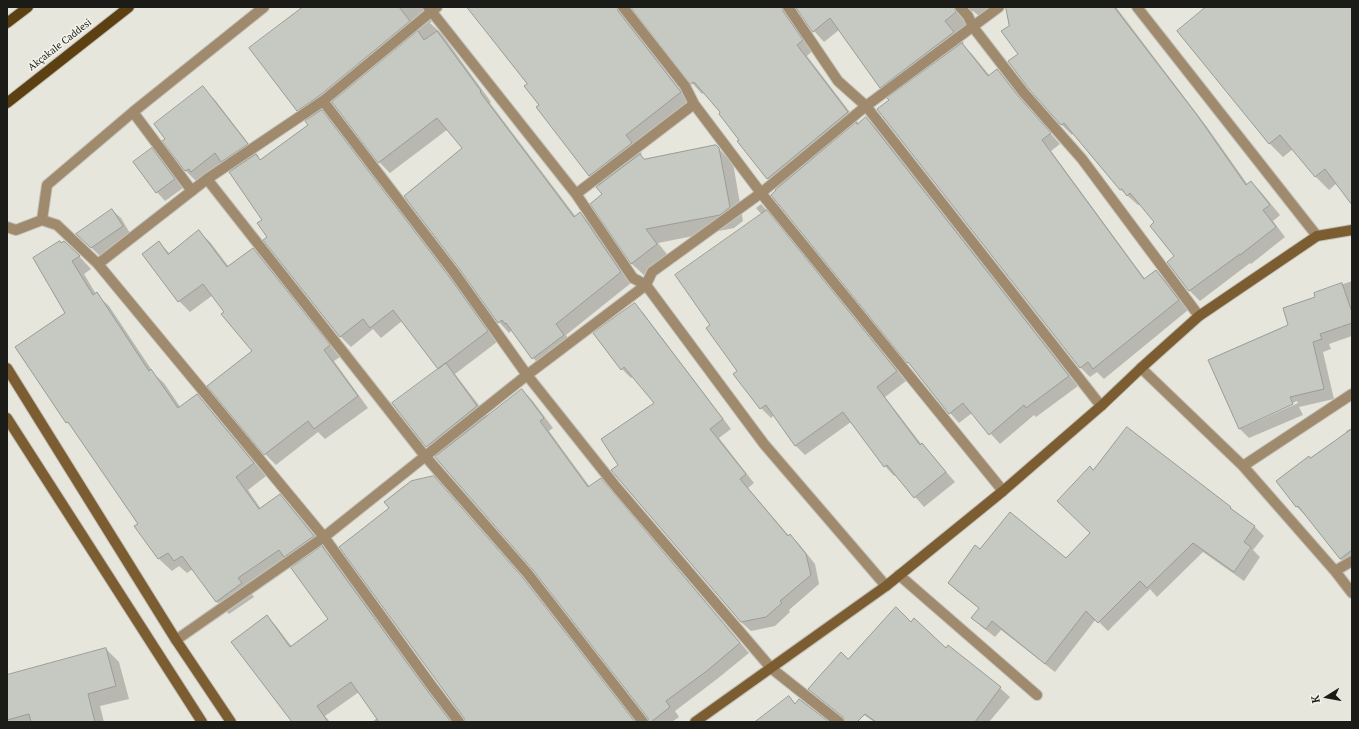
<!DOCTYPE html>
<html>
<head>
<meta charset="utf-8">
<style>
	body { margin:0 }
	#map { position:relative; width:1359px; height:729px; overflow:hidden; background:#e7e6dd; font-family:"PT Serif",serif }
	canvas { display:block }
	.frame { position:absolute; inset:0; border:8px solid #1b1b18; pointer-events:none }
	.north { position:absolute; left:1307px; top:677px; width:40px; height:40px; -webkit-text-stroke:3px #f4f3ea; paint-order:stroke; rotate:259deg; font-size:11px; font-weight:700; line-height:16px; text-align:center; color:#1b1b18 }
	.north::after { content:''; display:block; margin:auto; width:14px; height:18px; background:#1b1b18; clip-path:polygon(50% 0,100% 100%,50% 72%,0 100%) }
</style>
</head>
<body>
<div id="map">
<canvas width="1359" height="729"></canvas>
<div class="frame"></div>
<div class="north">K</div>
</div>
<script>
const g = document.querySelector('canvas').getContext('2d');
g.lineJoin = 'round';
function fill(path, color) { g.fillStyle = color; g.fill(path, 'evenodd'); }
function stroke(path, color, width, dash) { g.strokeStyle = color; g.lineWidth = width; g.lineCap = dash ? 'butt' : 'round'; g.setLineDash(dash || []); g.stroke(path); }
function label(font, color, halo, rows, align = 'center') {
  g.font = font + ' "PT Serif",serif'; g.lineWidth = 3; g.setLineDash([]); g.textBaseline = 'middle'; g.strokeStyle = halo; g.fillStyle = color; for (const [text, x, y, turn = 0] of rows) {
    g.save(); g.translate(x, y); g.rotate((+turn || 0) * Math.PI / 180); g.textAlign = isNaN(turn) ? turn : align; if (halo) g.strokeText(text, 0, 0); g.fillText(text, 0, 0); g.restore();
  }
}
fill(new Path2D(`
	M305,7H435L427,13L432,21L430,23L441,33L491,102L490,103L576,217L580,213L591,224L631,283L566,335L574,346L543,369L533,358L512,330L509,333L499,322L464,149L448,129L390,173L379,162L334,103L322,111L332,121L458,286L497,342L455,374L488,417L522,390L532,400L553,428L549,431L590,487L600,479L610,489L749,653L717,679L675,711L679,717L672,722L652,721L534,569L437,456L427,446L393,404L439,369L402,321L381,338L373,329L351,347L341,337L264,240L268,237L263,220L232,171L227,166L198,183L186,171L164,141L203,88L215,100L259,157L258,158L261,160L309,126L308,120L298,110Z
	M468,7H990L979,16L973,11L966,13L964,20L968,25L957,34L964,43L962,44L972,54L990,76L997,71L1007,81L1029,109L1060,144L1051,151L1145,279L1156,271L1166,281L1188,310L1104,379L1097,372L1090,377L1080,367L890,100L891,97L881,87L839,30L824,42L814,31L799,10L795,12L812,51L807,56L859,124L866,118L876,128L1078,386L1036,417L1034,415L1000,444L972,413L959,423L950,413L772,195L778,189L768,179L738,141H741L722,112L704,92L702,94L692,83L636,11L630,12L627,16L628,22L690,103L636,146L642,154L640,155L644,160L716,146L733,163L743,221L734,228L658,243L670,258L646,277L632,264L592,204L604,194L599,186L589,176L540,106L528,84Z
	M1053,7H1116L1207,127L1248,185L1251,182L1261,192L1280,215L1273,221L1285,237L1251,264L1250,263L1200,301L1190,291L1168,262L1176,256L1155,222L1140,204L1138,205L1121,190L1074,133L1072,135L1062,125L1030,88L1019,54Z
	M1208,7H1352V203L1337,183L1329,190L1316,177L1293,149L1283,157L1270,144L1178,31Z
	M152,150L160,158L183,188L165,201L157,192Z
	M761,204L776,221L906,381L885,397L922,445L931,454L955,482L924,507L896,475L894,476L885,466L851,422L805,455L795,445L774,415L771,418L761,408L712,325L762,215L756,208Z
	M112,210L121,218L131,235L100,256L77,234Z
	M199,232L210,242L229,267L253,249L263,260L340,357L334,361L368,408L325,439L318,432L276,465L265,454L253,351L213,295L190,312L179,301L143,254L159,242L170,254Z
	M79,256L91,269L84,274L96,294L109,306L155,375L164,383L181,408L197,395L209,408L266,476L248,490L261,509L280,495L292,508L326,549L325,550L332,557L452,722H372L377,718L359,692L325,716L330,722H293L267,616L276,626L292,647L329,619L295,566L291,562L250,591L254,597L229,614L217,602L193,569L187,573L179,566L172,571L159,559L136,526L139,524L74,429L67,422V313L34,258Z
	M1352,281V336L1329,344L1331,349L1323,352L1334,399L1299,407L1303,415L1249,438L1239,428L1290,326L1317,298L1315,294ZM1297,401L1298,403L1242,428V426Z
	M635,305L644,314L731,429L719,438L754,483L748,488L789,536L790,535L799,544L815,564L819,584L789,610L790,612L775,626L751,631L741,622L620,465L655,403L633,376L631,378L622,369Z
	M1127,428L1231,508L1239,516L1254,526L1264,536L1253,550L1260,557L1244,581L1203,552L1157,597L1150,589L1108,631L1096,619L1055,672L1001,630L995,637L982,627L973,618L980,609L958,592L949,583L980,551L1066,560L1092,534L1093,471Z
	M1352,428V566L1349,567L1340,559L1306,514L1305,515L1297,507L1310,459L1347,433L1346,431Z
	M443,487L532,589L636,722H466Z
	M106,649L119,662L129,699L100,706L104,722H7V676Z
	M946,649L1000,688L1010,697L989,722H874L827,689L848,660Z`), '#0003');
const building = new Path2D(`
	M303,7H399L410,21L319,96L297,111L249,48Z
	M467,7H617L618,11L681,92L626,135L632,143L589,176L536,107L539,105L524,86L527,84Z
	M631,7H782L783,11L803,40L797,45L848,112L767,179L737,141L739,140L719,114L720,112L694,82L691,84Z
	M796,7H954L956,12L945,21L954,32L880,88L830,18L813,32Z
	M1006,7H1114L1197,115L1246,185L1251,181L1270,205L1263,210L1276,227L1240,255V254L1189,291L1167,262L1174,256L1150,226L1154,222L1130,193L1127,196L1122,189L1120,190L1064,123L1061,125L1029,89L1008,61L1018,54L1001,31L1009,26Z
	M1206,7H1352V205L1325,169L1315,177L1280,135L1269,144L1177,31Z
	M418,31L424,40L437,31L481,91L480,92L574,217L580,212L621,272L556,324L564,335L532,359L506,323L505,324L502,320L498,323L458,267L404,196L462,148L437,118L378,163L332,102Z
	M962,43L988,76L997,69L1019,97L1051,133L1042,140L1144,279L1156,270L1179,300L1093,369L1088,362L1080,368L877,109L889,100L887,98Z
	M203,86L248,144L221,162L215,153L191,172L189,169L185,171L162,141L165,139L154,124Z
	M322,110L448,275L488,331L438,369L393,310L370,328L363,319L340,337L263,240L267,237L257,223L262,220L229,172L256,154L260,160L308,125L305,121Z
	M866,117L1069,376L1026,408L1024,405L989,435L963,403L949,414L908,362L907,363L771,195L776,190H775L856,122L857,124Z
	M716,145L719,148L730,207L720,215L646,229L657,244L631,264L590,204L602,194L596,187L640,154L644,159Z
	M152,148L175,179L156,193L133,162Z
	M112,209L123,226L91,248L76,234Z
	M767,210L897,371L877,387L920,445L922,443L946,472L914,498L887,465L884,467L843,412L795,446L766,405L760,409L733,374L737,371L706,328L710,325L675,275Z
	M199,230L227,267L253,248L330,345L324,350L358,396L314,429L308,421L264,455L207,386L252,351L221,314L224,312L203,284L178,302L142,254L159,241L168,254Z
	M60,241L61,243L64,241L80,256L72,261L93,295L97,292L149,371L151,369L178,408L197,394L254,463L236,477L259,509L280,494L314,536L284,557L279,550L238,578L242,583L216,602L182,556L174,561L168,553L158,559L134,526L138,524L68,422L66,423L15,347L65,313L33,258Z
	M1342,283L1352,312V323L1320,334L1322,339L1313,342L1324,389L1290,397L1293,404L1239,429L1208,360L1288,325L1283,308L1315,297L1314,293Z
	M635,303L723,419L710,429L746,474L740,479L788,536L790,534L806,554L811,575L780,601L782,603L766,617L741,622L611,470L618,465L601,439L654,403L624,367L621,370L593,333Z
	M446,363L477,406L426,447L392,403Z
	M522,389L544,418L540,421L588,487L601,478L740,643L708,670L666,701L670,707L651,722H649L648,718L533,570L435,457Z
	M1127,427L1231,507L1230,508L1255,526L1244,542L1251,547L1234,572L1193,543L1147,588L1140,581L1098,623L1086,611L1045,664L992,621L986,629L971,618L979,608L948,583L975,545L980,549L1010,512L1066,558L1090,533L1057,501L1090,466L1093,470Z
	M1352,429V550L1340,559L1298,506L1296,507L1276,481L1309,456L1310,458Z
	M434,476L523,578L635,722H465L464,718L339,547L389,508L384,502L411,481Z
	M322,546L426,689L451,722H379L351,682L317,706L328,722H292L231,642L267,615L290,647L328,619L291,568Z
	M896,607L911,622L914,618L946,648L948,645L1001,687L975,722H876L865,714L857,722H845L843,717L808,689L841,652L848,659Z
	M106,648L116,686L88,694L95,722H31L29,714L7,720V675Z
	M789,696L795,704L799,699L829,722H755Z`);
fill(building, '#c5c9c1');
stroke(building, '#989c95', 1);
const street = new Path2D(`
	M428,7L576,194L633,278L646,285L764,444L886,586
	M437,7L323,101L453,271L527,375L617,488L771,668L839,722
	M623,7L685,86L694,104L761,193L1003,491
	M788,7L838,81L866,106L1101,406
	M960,7L968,16L973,27L1024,93L1082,159L1199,316
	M1137,7L1317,236
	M207,179L323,101
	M192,191L133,112L264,7
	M576,194L694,104
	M42,220L47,185L133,112
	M7,227L16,230L42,220L57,225L98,264L324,537L527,375L646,285L652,272L761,193L866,106L999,7
	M98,264L207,179L425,456L528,574L643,722
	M1141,368L1243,466L1335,571L1352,593
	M1243,466L1352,394
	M1335,571L1352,561
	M899,575L1037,695
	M176,640L324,537L431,685L459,722`);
const secondary = new Path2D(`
	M7,368L176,640L231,722
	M7,418L202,722
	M695,722L886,586L1003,491L1101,406L1141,368L1199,316L1317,236L1352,230`);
const primary = new Path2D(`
	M7,23L28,7
	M7,103L129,7`);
stroke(street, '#c2c1ba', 12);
stroke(secondary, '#c2c1ba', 12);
stroke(primary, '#c2c1ba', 12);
stroke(street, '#9f8a6d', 10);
stroke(secondary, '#7c5d31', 10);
stroke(primary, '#5d4012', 10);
label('10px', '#1b1b18', '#f4f3ea', [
	["Akçakale Caddesi",60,45,-38]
]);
</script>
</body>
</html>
